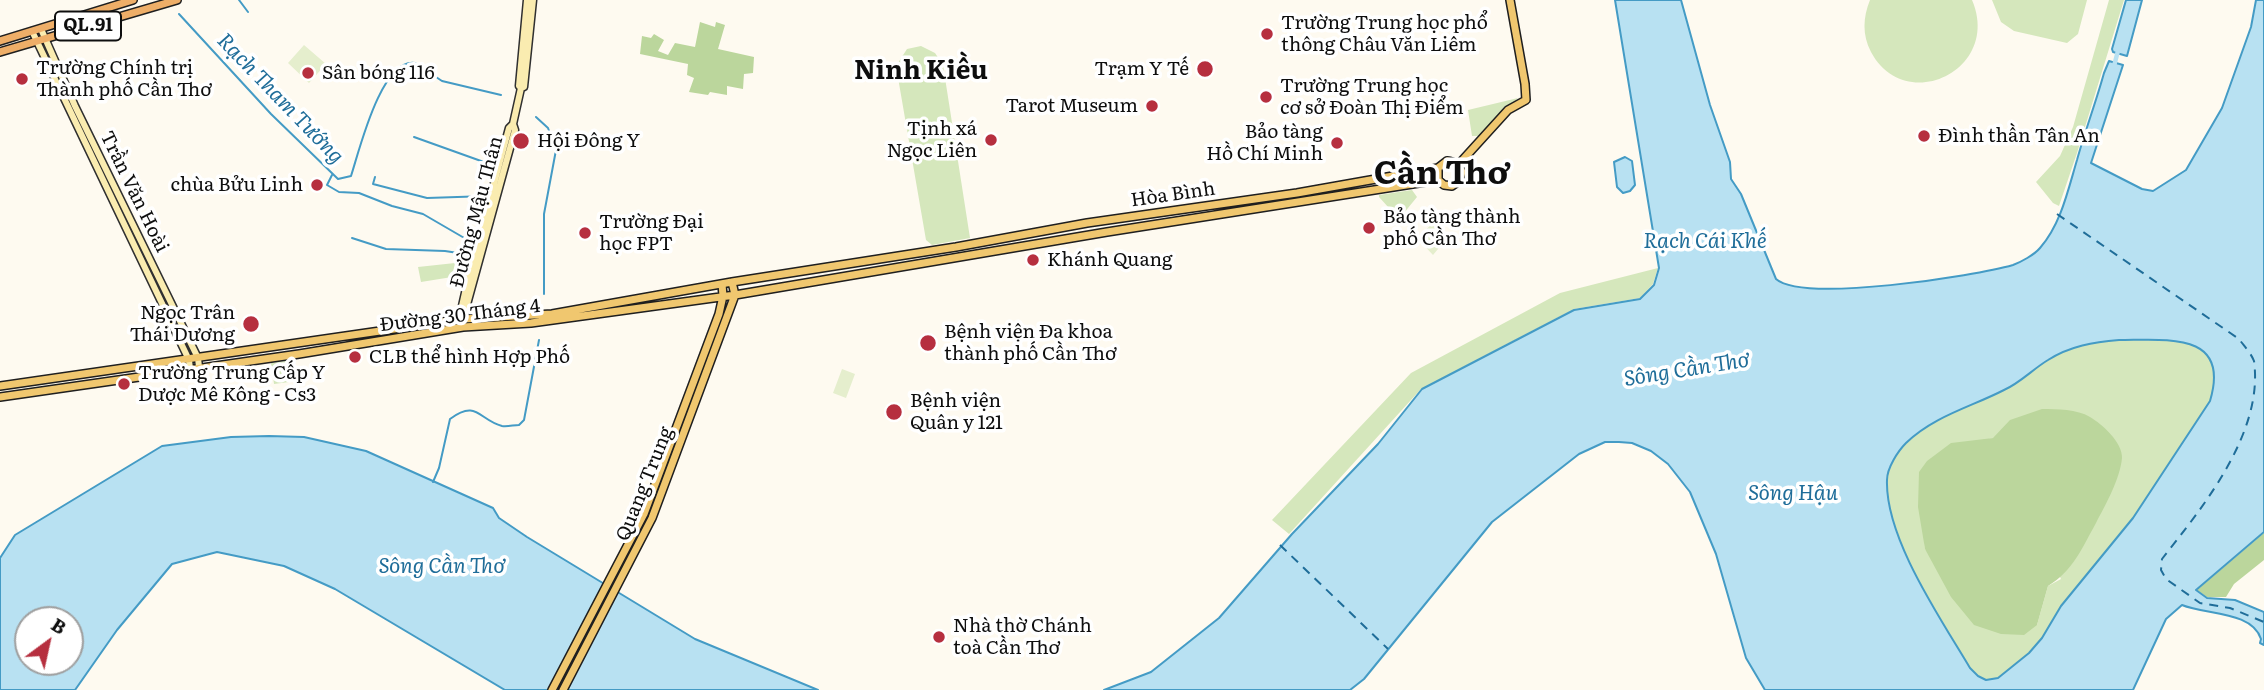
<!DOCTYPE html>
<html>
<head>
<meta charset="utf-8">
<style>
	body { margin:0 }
	#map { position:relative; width:2264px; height:690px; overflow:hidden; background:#fefaf0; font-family:Literata,serif }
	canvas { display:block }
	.north { position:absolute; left:14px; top:606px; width:70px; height:70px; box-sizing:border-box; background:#fff; border:2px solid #9f9f9f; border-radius:50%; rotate:33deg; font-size:19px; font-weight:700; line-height:28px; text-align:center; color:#0e0e0e }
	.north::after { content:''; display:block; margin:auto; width:24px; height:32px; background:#b62f3f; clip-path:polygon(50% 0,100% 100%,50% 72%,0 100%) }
</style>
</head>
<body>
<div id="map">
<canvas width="2264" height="690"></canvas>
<div class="north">B</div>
</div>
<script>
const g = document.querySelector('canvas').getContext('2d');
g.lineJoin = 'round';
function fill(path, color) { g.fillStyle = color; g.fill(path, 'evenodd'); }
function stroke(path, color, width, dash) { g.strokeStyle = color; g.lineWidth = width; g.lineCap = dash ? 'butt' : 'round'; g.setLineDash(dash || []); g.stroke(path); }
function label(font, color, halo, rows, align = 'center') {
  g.font = font + ' Literata,serif'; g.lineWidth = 7; g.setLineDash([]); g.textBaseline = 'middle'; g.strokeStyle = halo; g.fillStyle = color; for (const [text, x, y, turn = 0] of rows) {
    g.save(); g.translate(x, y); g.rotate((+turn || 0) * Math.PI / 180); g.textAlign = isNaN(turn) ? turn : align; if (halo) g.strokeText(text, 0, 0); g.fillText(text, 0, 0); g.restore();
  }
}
fill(new Path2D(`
	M1870,0H1972C2002,70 1905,116 1871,52C1862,35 1863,17 1870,0Z
	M1992,0H2087L2078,34L2067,43L2014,31L2001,22Z
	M2109,0H2124L2077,153L2059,206L2053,203L2036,182L2060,156L2073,127Z
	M921,46L935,53L943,65L970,238L932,245L926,240L896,66L907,49Z
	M1518,98L1479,136H1472L1468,110Z
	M1412,190L1417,197L1399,219L1379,197V195Z
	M455,263L452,277L421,282L418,267Z
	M1658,268L1653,284L1640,298L1574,309L1421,389L1289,534L1272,520L1411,373L1560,293Z
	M2119,340C2166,340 2231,331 2210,401L2133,518L2061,606L2042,638L2029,653L1998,678L1987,680L1978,676L1970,668C1941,619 1885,538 1887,480C1887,468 1898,451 1906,443C1934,416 1971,407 2004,390C2020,383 2033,369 2048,360C2070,346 2094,342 2119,340ZM1994,438L2061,579L2048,586L2037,625L1925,549L1924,534L1973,442Z
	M292,360L296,381L274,384L271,363Z`), '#d5e7bc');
fill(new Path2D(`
	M700,22L715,27L716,22L725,25L718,49L754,57L753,73L744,74L743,89L727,86V95L710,92L708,95L689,92L694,78L687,75L688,64L640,54L642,36L651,38L654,34L664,40L658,51L668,55L675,43L695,47Z
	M2042,409C2057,409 2077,409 2090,417C2102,424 2123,443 2122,458C2120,479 2106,504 2096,523C2082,548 2073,571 2048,586L2037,625L2024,635L2001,634L1974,625L1951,597L1925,549L1918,507L1919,472L1927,461L1951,443L1993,438L2010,420Z
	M2264,533V560L2234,584L2226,597H2207L2197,590Z`), '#bbd69c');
fill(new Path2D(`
	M304,45L326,64L309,83L288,63Z
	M1433,223L1449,236L1433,255L1417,238Z
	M842,369L855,374L846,398L833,393Z`), '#e5eecd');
const water = new Path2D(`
	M1615,0H1681L1710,105L1730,162L1731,179L1741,194L1776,279C1803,303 1975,276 2013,265C2021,262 2034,255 2040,248C2061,224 2068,190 2077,160C2085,131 2096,102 2104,73L2109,61L2123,65L2091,163L2142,189L2153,191L2186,170L2222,108L2251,27L2256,0H2264V532L2196,590L2207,598L2235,600L2264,612V645L2260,643L2261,639C2252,611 2206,615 2182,605L2166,619L2133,690H1765L1746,658L1716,554L1690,492L1668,464L1651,451L1632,443L1619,442H1605L1579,454L1492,522L1364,679L1350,690H1104L1151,672L1219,618L1292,534L1378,444L1422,389L1574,310L1640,299L1654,285L1659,268ZM2119,340C2166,340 2231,331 2210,401L2133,518L2061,606L2042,638L2029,653L1998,678L1986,680L1978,676L1970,668C1941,619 1885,538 1887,480C1887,468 1898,451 1906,443C1934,416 1971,407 2004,390C2020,383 2033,369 2048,360C2070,346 2094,342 2119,340Z
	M2126,0H2142L2127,56L2113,52L2112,49Z
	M1625,157L1632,161L1635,185L1630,191L1623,193L1617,187L1614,162Z
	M269,436L304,437L366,451L493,508L499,518L527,537L695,639L818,690H505L335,589L284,566L217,552L172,564L117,630L75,690H0V558L15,535L162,446L231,437ZM28,620H70V662H28Z`);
fill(water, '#b8e1f2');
stroke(water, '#449bc5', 2);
stroke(new Path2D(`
	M239,0L248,12
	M179,14L271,114L338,179L351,176C359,152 381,58 415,63L442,81L501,95
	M536,117L548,128L556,150L544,214V294
	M414,137L495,166
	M332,175L327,185L339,192L359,193L392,206L423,214L466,239
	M375,177L373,184L427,198L488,196
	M352,238L386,249L445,251L471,255
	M433,482L439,468L450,419C477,399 479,420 502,426C507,427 514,425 519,425L524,420L539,340`), '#449bc5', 2);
stroke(new Path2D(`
	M2114,66L2119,47`), '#b8e1f2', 4.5);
stroke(new Path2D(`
	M2057,214L2239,339C2244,346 2251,353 2254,361C2264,433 2202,508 2162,559L2161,570L2166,579L2200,603L2230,608L2264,622
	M1280,545L1388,649`), '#1f6d99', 2, [9, 7]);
const secondary = new Path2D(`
	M41,29L75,106L198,358L199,367
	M32,31L189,360L190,369
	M521,88L519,86L527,0
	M464,316L462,306L467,284L509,128L513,124
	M463,319L515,130L513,124L521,88L524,87L533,0`);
const primary = new Path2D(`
	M1458,165L1508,110L1526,100L1525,84L1510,0
	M0,386L463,319L552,314L732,282L956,247L1087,223L1297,193L1438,168L1447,161C1455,162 1458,165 1462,172L1459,181L1452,186L1444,185L1438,180V168
	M0,397L299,354L463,327L531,323L735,295L1107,232L1438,180
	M552,690L644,514L719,314L723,296L722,284
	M563,690L652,518L735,295L732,282`);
const trunk = new Path2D(`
	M0,41L133,0
	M0,52L177,0`);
stroke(secondary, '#303030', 9);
stroke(primary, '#1f1f1f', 10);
stroke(trunk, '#1f1f1f', 10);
stroke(secondary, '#faecb0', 6);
stroke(primary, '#f0c76f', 7);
stroke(trunk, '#eeae68', 7);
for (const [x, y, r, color] of [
	[1267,34,7,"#b62f3f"],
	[1205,69,9,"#b62f3f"],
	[308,73,7,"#b62f3f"],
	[22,79,7,"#b62f3f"],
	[1266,97,7,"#b62f3f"],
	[1152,106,7,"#b62f3f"],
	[1924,136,7,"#b62f3f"],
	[991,140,7,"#b62f3f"],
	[521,141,9,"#b62f3f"],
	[1337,143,7,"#b62f3f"],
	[317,185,7,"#b62f3f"],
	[1369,228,7,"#b62f3f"],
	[585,233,7,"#b62f3f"],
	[1033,260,7,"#b62f3f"],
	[251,324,9,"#b62f3f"],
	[928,343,9,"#b62f3f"],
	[355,357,7,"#b62f3f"],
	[124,384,7,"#b62f3f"],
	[894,412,9,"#b62f3f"],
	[939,637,7,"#b62f3f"]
]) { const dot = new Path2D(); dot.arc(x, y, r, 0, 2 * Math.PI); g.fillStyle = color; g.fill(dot); stroke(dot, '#fff', 2.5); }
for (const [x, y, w] of [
	[88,26,66]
]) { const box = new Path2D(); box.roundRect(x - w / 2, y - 14.5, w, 29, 5); g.fillStyle = '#fff'; g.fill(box); stroke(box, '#0e0e0e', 2); }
label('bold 18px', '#0e0e0e', null, [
	["QL.91",88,26]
]);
label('19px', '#0e0e0e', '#fff', [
	["Trường Trung học phổ",1281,23],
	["thông Châu Văn Liêm",1281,45],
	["Trường Chính trị",36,68],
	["Thành phố Cần Thơ",36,90],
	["Trạm Y Tế",1189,69,"right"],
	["Sân bóng 116",322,73],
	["Trường Trung học",1280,86],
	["cơ sở Đoàn Thị Điểm",1280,108],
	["Tarot Museum",1138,106,"right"],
	["Tịnh xá",977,129,"right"],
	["Ngọc Liên",977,151,"right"],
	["Bảo tàng",1323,132,"right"],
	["Hồ Chí Minh",1323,154,"right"],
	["Đình thần Tân An",1938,136],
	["Hội Đông Y",537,141],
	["chùa Bửu Linh",303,185,"right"],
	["Bảo tàng thành",1383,217],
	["phố Cần Thơ",1383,239],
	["Trường Đại",599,222],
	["học FPT",599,244],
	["Khánh Quang",1047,260],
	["Ngọc Trân",235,313,"right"],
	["Thái Dương",235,335,"right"],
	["Bệnh viện Đa khoa",944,332],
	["thành phố Cần Thơ",944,354],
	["CLB thể hình Hợp Phố",369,357],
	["Trường Trung Cấp Y",138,373],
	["Dược Mê Kông - Cs3",138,395],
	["Bệnh viện",910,401],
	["Quân y 121",910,423],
	["Nhà thờ Chánh",953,626],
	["toà Cần Thơ",953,648]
], 'left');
label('19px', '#0e0e0e', '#fff', [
	["Trần Văn Hoài",134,192,64],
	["Hòa Bình",1173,195,-8],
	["Đường Mậu Thân",477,212,-75],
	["Đường 30 Tháng 4",460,316,-7],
	["Quang Trung",645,484,-68]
]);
label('italic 21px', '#1f6d99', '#fff', [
	["Rạch Tham Tướng",280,99,46],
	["Rạch Cái Khế",1705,242],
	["Sông Cần Thơ",1687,370,-9],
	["Sông Hậu",1793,494],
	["Sông Cần Thơ",442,567]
]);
label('bold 26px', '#0e0e0e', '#fff', [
	["Ninh Kiều",921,71]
]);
label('bold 33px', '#0e0e0e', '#fff', [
	["Cần Thơ",1442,174]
]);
</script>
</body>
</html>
